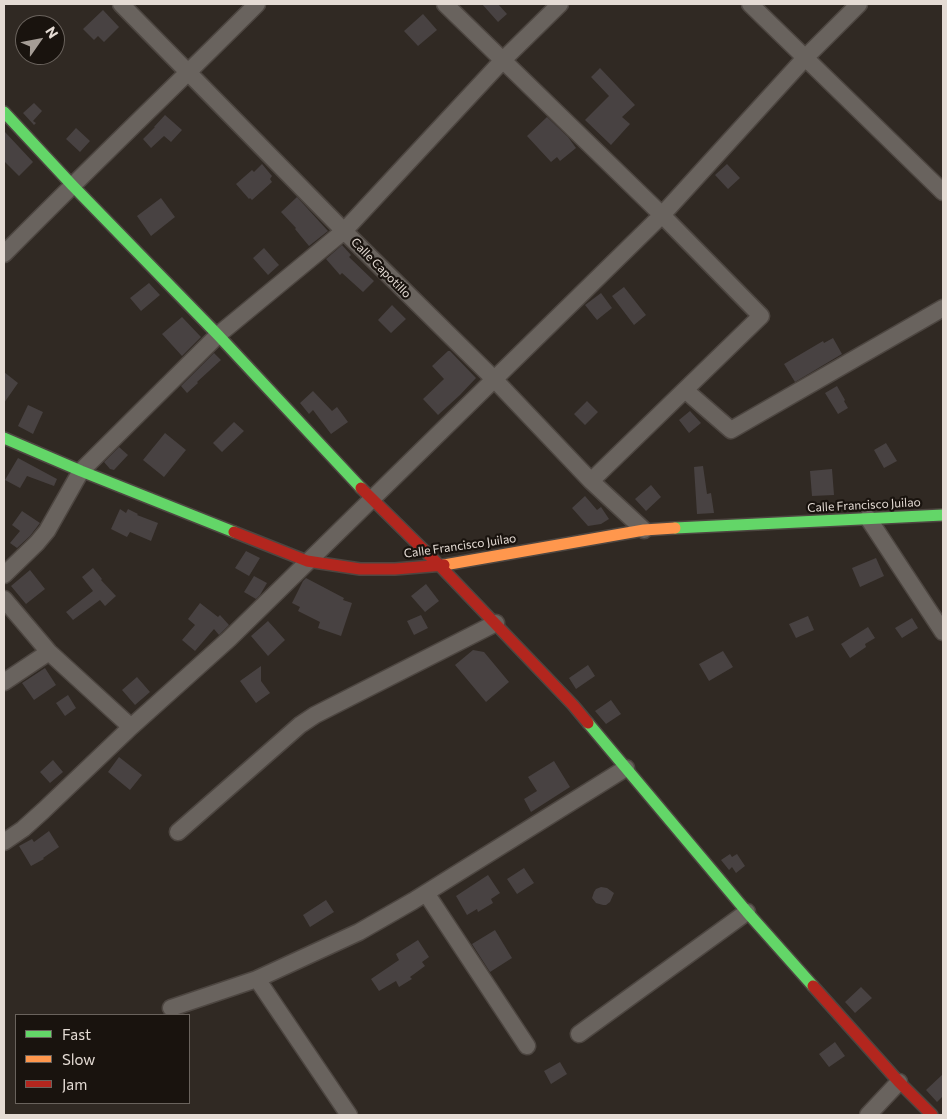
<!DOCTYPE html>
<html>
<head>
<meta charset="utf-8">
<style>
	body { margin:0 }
	#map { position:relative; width:947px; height:1119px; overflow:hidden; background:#302923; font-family:Commissioner,sans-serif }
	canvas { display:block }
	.frame { position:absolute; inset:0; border:5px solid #e4dbd4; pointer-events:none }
	.legend { position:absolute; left:15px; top:1014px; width:175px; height:90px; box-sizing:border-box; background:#19130e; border:1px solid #6a635d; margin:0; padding:6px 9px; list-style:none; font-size:15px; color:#e4dbd4 }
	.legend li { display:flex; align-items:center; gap:10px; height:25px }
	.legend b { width:25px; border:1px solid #6a635d }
	.north { position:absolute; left:15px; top:15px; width:50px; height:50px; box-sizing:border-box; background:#19130e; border:1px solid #6a635d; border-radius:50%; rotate:57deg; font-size:14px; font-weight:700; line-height:20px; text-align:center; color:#e4dbd4 }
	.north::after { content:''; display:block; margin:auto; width:18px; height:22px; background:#a59d96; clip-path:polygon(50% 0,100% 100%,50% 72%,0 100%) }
</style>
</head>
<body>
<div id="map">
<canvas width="947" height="1119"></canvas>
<div class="frame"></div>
<ul class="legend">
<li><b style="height:6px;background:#63d668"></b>Fast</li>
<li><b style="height:6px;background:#ff974d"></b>Slow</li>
<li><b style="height:6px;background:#b3261e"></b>Jam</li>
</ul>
<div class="north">N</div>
</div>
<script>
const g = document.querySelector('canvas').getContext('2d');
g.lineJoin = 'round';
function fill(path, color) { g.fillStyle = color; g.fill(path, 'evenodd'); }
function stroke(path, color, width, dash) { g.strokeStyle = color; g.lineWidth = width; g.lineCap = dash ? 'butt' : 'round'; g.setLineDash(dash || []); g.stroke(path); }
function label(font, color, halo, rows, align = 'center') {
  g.font = font + ' Commissioner,sans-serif'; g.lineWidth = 4.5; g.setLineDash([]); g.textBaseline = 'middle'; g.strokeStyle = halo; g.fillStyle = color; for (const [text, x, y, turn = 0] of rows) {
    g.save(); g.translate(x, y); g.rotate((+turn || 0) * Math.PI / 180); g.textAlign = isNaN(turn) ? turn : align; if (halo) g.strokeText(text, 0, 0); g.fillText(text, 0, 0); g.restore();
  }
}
fill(new Path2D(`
	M482,4H498L507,14L498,22Z
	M103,10L119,27L104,42L98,36L94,40L83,29Z
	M423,14L437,30L418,46L404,31Z
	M600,68L635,105L622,117L630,124L611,145L585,120L609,96L591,77Z
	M34,103L42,111L33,121L36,123L34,125L23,113Z
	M165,115L182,130L171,142L164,136L151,148L143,139L155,127H154Z
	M547,117L568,137L576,148L560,161L557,157L551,162L527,136Z
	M76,128L90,141L80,152L66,139Z
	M5,132L33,162L19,176L4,161Z
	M262,164L272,176L270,179L272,182L252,200L250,198L249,199L236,184L252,170L254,172Z
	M727,164L740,178L728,189L715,175Z
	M297,197L328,231L309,246L295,229L296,228L281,212Z
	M161,198L175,217L151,236L137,216Z
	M342,245L351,255L349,257L374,281L363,292L342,273L340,275L326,259Z
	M264,248L279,265L268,275L253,258Z
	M149,283L160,295L141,311L130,298Z
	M624,287L646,315L634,325L612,296Z
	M601,293L612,308L597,320L585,305Z
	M392,305L406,319L391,333L378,320Z
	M182,317L201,337L182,356L162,334Z
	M833,338L842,354L795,382L784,364L823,341L824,343Z
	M448,351H450L476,378L460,395L438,415L423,399L444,379L432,366Z
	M214,353L221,360L197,382L198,383L187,393L181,386Z
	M4,372L18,383L4,403Z
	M837,386L845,400L844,401L848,408L838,414L825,393Z
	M313,391L332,411L337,407L348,422L331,434L313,410L309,414L300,403Z
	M587,401L598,412L585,425L574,414Z
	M28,405L43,412L33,434L18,426Z
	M690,411L701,423L689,433L679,420Z
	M234,422L244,431L222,452L213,443Z
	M165,433L186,450L164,477L143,460Z
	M886,443L897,461L884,468L874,450Z
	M119,447L128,455L114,470L110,469L104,462Z
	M18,458L57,479L54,486L27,476L20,488L5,480Z
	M703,466L707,494L711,493L714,513L697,514L694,467Z
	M832,469L834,495L812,496L810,471Z
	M651,485L661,497L646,511L635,499Z
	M585,496L597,510L601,507L609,519L601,524L588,526L572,508Z
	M120,509L126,513L128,509L138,514L137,515L158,523L151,541L130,532L127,537L111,529Z
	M22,511L40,523L30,536L17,548L10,543L20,531L12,525Z
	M246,551L260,558L249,576L235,568Z
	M876,558L884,576L860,587L852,568Z
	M93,568L102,579L101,580L116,596L105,606L100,600L73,620L66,612L93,591L82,577Z
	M30,570L45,589L26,604L11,586Z
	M254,576L267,583L260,595L256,599L244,592Z
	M306,578L344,598L343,600L352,603L341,636L318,628L320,622L298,611L300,607L292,603L303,581Z
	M426,584L439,601L425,612L411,596Z
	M200,603L218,617L220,615L229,625L219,635L214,629L195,651L182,640L195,625L188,619Z
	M421,615L428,628L414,635L407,621Z
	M808,616L814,630L796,638L789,624Z
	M912,618L918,628L902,638L895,628Z
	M268,621L285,640L268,656L251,636Z
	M868,627L875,638L865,644L866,647L850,658L841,644Z
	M473,650L484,652L509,682L486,702L455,665Z
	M723,651L733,667L709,681L699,664Z
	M588,665L595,676L576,689L569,678Z
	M261,666V681L270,693L256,703L240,681Z
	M45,668L56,685L34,700L22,683Z
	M137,677L150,692L135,705L122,690Z
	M68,695L76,708L65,716L56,703Z
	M611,700L621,714L606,724L595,711Z
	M119,757L142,775L130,790L108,772Z
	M53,760L63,772L50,783L40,772Z
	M554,761L570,787L531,812L524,799L537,791L528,777Z
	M49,831L59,847L43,858L44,859L31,866L19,846L32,839L34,842Z
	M730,854L732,857L737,854L745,866L736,873L732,867L729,870L721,860Z
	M524,868L534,883L517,894L507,879Z
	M488,875L500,893L491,899L493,903L478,912L477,909L467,915L456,896Z
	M601,887L607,888L614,893L610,902L606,905H603L596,903L592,898L594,892L596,889Z
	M326,900L334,912L310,927L303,915Z
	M495,930L512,958L490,972L472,944Z
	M418,940L429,957L422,962L425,966L410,977L412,979L399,987L396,981L379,991L371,979L399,960L396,954Z
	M861,987L872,998L855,1013L845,1002Z
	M835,1042L845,1056L829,1067L819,1054Z
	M560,1062L567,1074L551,1084L544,1071Z
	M943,1074V1096L937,1102L926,1090Z`), '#484242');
const street = new Path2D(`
	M121,4L344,231L494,379L591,481L644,530
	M445,4L662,215L761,316L591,481
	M750,4L943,192
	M4,254C87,170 173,88 257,4
	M685,390L731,430L943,308
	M868,518L943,632
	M4,575L37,543L47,531L81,471L218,335L344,231L503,60L560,4
	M4,599L49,652L131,727
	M4,682L49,652
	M178,832L300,725L315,715L496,623
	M4,842L23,829L44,810L131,727L229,639L662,215L805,58L859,4
	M426,893L527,1046
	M257,979L349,1115
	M171,1008L257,979L359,932L413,901L626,768
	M579,1034L747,912
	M868,1115L899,1082`);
const fast = new Path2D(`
	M4,112L72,185L218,335L361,488
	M4,438L81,471L234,532
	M675,528L943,515
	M588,723L747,912L813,986`);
const slow = new Path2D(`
	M444,565L644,530L675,528`);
const jam = new Path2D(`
	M361,488L440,566L573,705L588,723
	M234,532L307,561L360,569H395L444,565
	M813,986L899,1082L932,1115`);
stroke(street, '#4d4641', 19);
stroke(fast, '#4d4641', 14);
stroke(slow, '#4d4641', 14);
stroke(jam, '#4d4641', 14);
stroke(street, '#69635e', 16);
stroke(fast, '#63d668', 11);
stroke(slow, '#ff974d', 11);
stroke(jam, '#b3261e', 11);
label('12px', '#e4dbd4', '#19130e', [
	["Calle Capotillo",381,268,45],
	["Calle Francisco Juilao",864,505,-3],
	["Calle Francisco Juilao",460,546,-8]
]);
</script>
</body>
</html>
